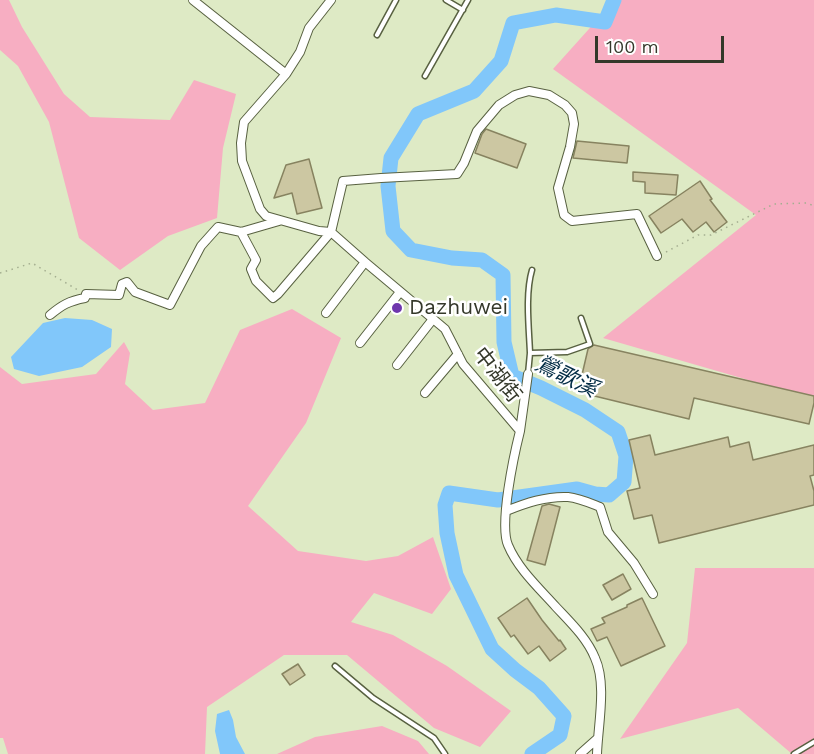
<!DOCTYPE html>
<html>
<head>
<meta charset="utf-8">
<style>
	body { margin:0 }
	#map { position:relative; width:814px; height:754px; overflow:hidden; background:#deeac5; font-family:"Work Sans",sans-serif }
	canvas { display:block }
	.scale { position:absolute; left:595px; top:36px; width:129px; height:27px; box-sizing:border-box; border:3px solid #34382a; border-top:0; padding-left:8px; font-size:18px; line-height:21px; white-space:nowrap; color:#34382a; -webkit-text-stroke:4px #fff; paint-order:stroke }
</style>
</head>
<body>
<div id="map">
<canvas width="814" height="754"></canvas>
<div class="scale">100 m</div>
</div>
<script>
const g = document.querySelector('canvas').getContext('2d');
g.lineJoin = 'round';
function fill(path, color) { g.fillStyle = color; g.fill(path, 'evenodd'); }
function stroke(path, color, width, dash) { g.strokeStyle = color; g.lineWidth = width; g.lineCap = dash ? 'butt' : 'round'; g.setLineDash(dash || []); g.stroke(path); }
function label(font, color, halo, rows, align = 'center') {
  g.font = font + ' "Work Sans","Noto Sans TC",sans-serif'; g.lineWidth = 5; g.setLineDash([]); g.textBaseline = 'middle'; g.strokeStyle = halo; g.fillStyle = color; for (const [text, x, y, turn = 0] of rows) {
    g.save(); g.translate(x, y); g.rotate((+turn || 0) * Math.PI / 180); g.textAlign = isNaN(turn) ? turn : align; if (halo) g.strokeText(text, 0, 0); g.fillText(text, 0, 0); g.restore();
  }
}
fill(new Path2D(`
	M0,0H9L22,27L64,94L90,117L170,120L194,80L236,94L223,148L217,218L168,236L120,270L79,238L49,122L18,66L0,50Z
	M615,0H814V399L603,338L756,215L553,69Z
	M292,309L341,338L306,423L248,506L298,551L366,561L398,556L433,537L451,589L432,614L374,593L351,622L393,635L447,666L511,711L480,747L434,728L347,655H284L207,707L205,754H8L3,738H0V367L22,384L96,374L124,342L130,353L125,384L153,410L205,403L240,330Z
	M695,568H814V754H792L738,708L620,739L687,643Z
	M382,726L418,741L429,754H277L315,737Z`), '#f7aec2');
fill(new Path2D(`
	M65,318L92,320L112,329L111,347L82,367L39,376L14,369L11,357L43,323Z
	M229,710L233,720L236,737L245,754H220L215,731L217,714Z`), '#81c7fa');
stroke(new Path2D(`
	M532,754L560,735L564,716L539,688L515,670L492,649L456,575L447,533L445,505L449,493L498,500L577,489L595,494L609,495L624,482L626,456L618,432L585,410L541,388L512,376L504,342L503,275L482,260L452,258L411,250L393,231L388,186L391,158L418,114L474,91L501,61L513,23L556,15L605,22L614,0`), '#81c7fa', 15);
const building = new Path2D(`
	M486,129L526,144L517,168L475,153L482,134Z
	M577,141L629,146L627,163L573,158Z
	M309,159L322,208L297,214L292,193L274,198L286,165Z
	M633,172L678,175L676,195L645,193V182L633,181Z
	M700,181L712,199L710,200L727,222L714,232L706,222L693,232L682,219L661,233L649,216Z
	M594,345L814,396V403L809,424L694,398L689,419L578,392L588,349Z
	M650,435L655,455L728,437L730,447L749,442L753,460L814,445V475L810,476L814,491V505L659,543L652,515L634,519L627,491L640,488L629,440Z
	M549,504L560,507L545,565L527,560L542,506Z
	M623,574L631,589L612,600L603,585Z
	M527,598L542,620L559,641L560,640L566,649L550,661L539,646L528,654L514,635L511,637L498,618Z
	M642,598L665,646L621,666L607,637L597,641L591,629L605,623L602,618L627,607V605Z
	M298,664L305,675L290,685L282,674Z`);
fill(building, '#ccc7a2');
stroke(building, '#878360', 1.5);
const service = new Path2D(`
	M446,0L463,10
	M377,35L396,0
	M425,76L468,0
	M532,270C525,294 529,328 530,353L567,352L590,344L581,318
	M528,374L530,353
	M335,666L373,698L434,738L445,754
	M794,754L814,742`);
const minor = new Path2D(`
	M193,0L286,74
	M331,0L309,28L300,52L286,74L244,122L241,143L242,161L260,209L266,216L319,231L331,232L365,262L445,329L463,364L520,431C514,455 499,524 508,545C518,569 539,588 556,607C570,622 587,638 595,658C607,684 598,725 597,754
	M241,232L256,260L251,269L256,281L273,298L278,294L331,232L343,181L381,178L457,174L464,163L477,131L499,105L515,95L529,91L549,95L565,105L572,113L574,124L570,147L558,188L564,215L572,221L637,214L657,256
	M326,313L365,262
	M50,315C62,305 69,301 85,298L86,294L119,295L122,284L127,282L135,292L170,305L201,246L218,227L241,232L279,221
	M360,343L400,292
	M397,365L433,319
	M425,393L458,354
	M520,431L528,374
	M506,511C526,503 546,496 568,497C579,498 590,503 600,507L608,532L634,563L653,594
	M580,754L598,738`);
stroke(service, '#586141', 7);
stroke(minor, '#586141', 10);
stroke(new Path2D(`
	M666,252L698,235H711L774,204L807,203L814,206
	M0,273L32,263L78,290`), '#a4ae90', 1.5, [1.5, 4.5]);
stroke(service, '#fff', 4);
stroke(minor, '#fff', 8);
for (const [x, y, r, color] of [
	[397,308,6,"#6f37ad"]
]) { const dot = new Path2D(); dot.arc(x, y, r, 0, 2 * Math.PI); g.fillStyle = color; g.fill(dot); stroke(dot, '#fff', 2); }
label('21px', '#34382a', '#fff', [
	["Dazhuwei",409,308]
], 'left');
label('21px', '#34382a', '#fff', [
	["中湖街",497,375,52]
]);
label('italic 22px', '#042d46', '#fff', [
	["鶯歌溪",566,377,26]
]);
</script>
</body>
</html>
